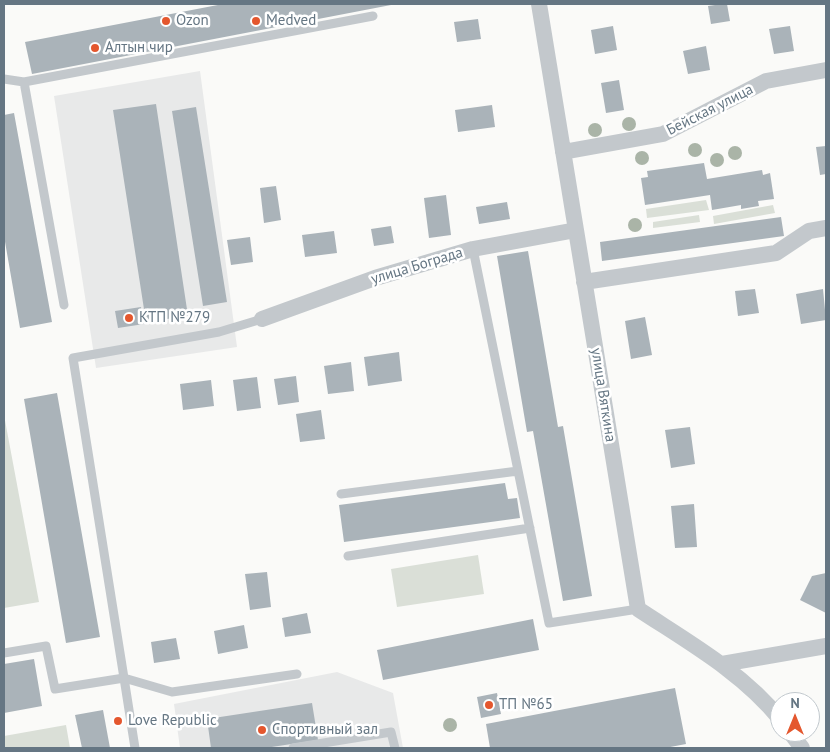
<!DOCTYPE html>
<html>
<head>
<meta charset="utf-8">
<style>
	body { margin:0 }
	#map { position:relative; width:830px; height:752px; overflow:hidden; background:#fafaf8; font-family:"PT Sans",sans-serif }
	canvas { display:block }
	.frame { position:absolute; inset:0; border:5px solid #657683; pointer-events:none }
	.north { position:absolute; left:770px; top:692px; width:50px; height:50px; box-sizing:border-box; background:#fff; border:1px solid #c1c8cd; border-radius:50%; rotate:0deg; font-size:14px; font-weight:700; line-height:20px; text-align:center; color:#657683 }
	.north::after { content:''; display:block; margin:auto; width:18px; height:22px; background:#e4572e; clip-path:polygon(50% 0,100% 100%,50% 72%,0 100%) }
</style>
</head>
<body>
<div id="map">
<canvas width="830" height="752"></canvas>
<div class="frame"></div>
<div class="north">N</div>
</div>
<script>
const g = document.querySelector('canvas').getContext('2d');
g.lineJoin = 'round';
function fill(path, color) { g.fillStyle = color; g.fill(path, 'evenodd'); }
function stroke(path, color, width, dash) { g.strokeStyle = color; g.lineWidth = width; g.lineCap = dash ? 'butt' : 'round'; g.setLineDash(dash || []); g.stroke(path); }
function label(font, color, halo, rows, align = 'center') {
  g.font = font + ' "PT Sans",sans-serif'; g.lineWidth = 5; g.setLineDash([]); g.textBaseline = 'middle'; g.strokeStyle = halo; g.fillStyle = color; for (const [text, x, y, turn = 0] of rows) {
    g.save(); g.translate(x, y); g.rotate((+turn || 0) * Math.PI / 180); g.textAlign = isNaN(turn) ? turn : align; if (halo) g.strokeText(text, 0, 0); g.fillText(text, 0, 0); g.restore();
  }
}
fill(new Path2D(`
	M200,71L237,347L96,368L54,96Z
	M337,672L393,693L403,748H180L174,704Z`), '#e8e9e9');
fill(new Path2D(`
	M706,200L709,210L647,218L646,209Z
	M773,205L775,213L714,224L713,216Z
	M699,215L700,222L653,228V222Z
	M4,415L39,602L4,608Z
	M478,555L484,594L397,607L391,569Z
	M66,725L70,748H4V736Z`), '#dadfd7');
fill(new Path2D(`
	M223,4L391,5L32,74L25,42Z
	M722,4H727L730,21L711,24L708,6Z
	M478,19L481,39L457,42L454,22Z
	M613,26L617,50L595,54L591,30Z
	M790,26L794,51L774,54L769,29Z
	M706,46L710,70L688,74L683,51Z
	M619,80L624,110L606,113L601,83Z
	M156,104L188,316L146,322L113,110Z
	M492,105L495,127L458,132L455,110Z
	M196,107L227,302L203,306L172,111Z
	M14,113L52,322L20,328L4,236V115Z
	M826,146V174L820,175L816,147Z
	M704,163L707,179L762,170L763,175L770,173L774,199L758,201L759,206L741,209V205L712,210L710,195L645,205L641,178L648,177L647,171Z
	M276,186L281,220L264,223L260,188Z
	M446,195L451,235L429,238L424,198Z
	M507,202L510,219L479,224L476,207Z
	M781,217L784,236L602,261L600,242Z
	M391,226L394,243L374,246L371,229Z
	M334,231L337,253L305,257L302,235Z
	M250,237L253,262L231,265L227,240Z
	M528,251L558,427L563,426L592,596L563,601L533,431L527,432L497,256Z
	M755,289L759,313L738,316L735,291Z
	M823,289L826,320L801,324L796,294Z
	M141,307L144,324L118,328L115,311Z
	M645,317L652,355L631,359L625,321Z
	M399,352L402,381L368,386L364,357Z
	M351,362L354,391L328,394L324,366Z
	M296,376L299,402L278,405L274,379Z
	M257,377L261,408L237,411L233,380Z
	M211,380L214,406L183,410L180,384Z
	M57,393L100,637L66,643L24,399Z
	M321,410L325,439L300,442L296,414Z
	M690,427L695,464L671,468L665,430Z
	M505,483L508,499L517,498L520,518L344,542L339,505Z
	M694,504L697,547L675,548L671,506Z
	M267,572L271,607L250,610L245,574Z
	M826,573V613L800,600L812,576Z
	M307,613L311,633L285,637L282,618Z
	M533,619L539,650L383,680L377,650Z
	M244,625L248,648L218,654L214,631Z
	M176,638L180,659L154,663L151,642Z
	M34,659L42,706L4,713V664Z
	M675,688L686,744L665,748H490L486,724Z
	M497,693L501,714L481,718L477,697Z
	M312,703L318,740L265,748H211L207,719Z
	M103,710L110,748H82L75,715Z`), '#aab3b9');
stroke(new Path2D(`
	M4,79L24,82L373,16
	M24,82L64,305
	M473,249L549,623L638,609
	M262,319L219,332L73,358L124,678L172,692L297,674
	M341,494L518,471
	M348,556L530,528
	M4,653L46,646L55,689L124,678L135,748
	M293,748L391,732L395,748`), '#c3c8cc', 9);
stroke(new Path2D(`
	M539,4L638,609C688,642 742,672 780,719
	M563,152L663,134L766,81L826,70
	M584,282L776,253L809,231L826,228
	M262,319L375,278L473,249L576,230
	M722,664L826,646
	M790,732L802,748`), '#c3c8cc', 16);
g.fillStyle = '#aab4a7';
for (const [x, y] of [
	[629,124],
	[595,130],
	[695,150],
	[735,153],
	[642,158],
	[717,160],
	[635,225],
	[450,725]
]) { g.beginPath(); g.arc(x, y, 7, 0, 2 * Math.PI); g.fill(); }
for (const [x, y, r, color] of [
	[166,21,5,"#e4572e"],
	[256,21,5,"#e4572e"],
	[95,48,5,"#e4572e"],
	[129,318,5,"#e4572e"],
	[489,705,5,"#e4572e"],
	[118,721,5,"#e4572e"],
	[262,730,5,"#e4572e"]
]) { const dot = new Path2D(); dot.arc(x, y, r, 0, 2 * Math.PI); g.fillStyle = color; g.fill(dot); stroke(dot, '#fff', 2); }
label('15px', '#657683', '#fff', [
	["Ozon",176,21],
	["Medved",266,21],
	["Алтын чир",105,48],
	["КТП №279",139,318],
	["ТП №65",499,705],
	["Love Republic",128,721],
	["Спортивный зал",272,730]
], 'left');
label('15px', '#657683', '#fff', [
	["Бейская улица",710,110,-27],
	["улица Бограда",417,266,-17],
	["улица Вяткина",603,395,81]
]);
</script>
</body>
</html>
